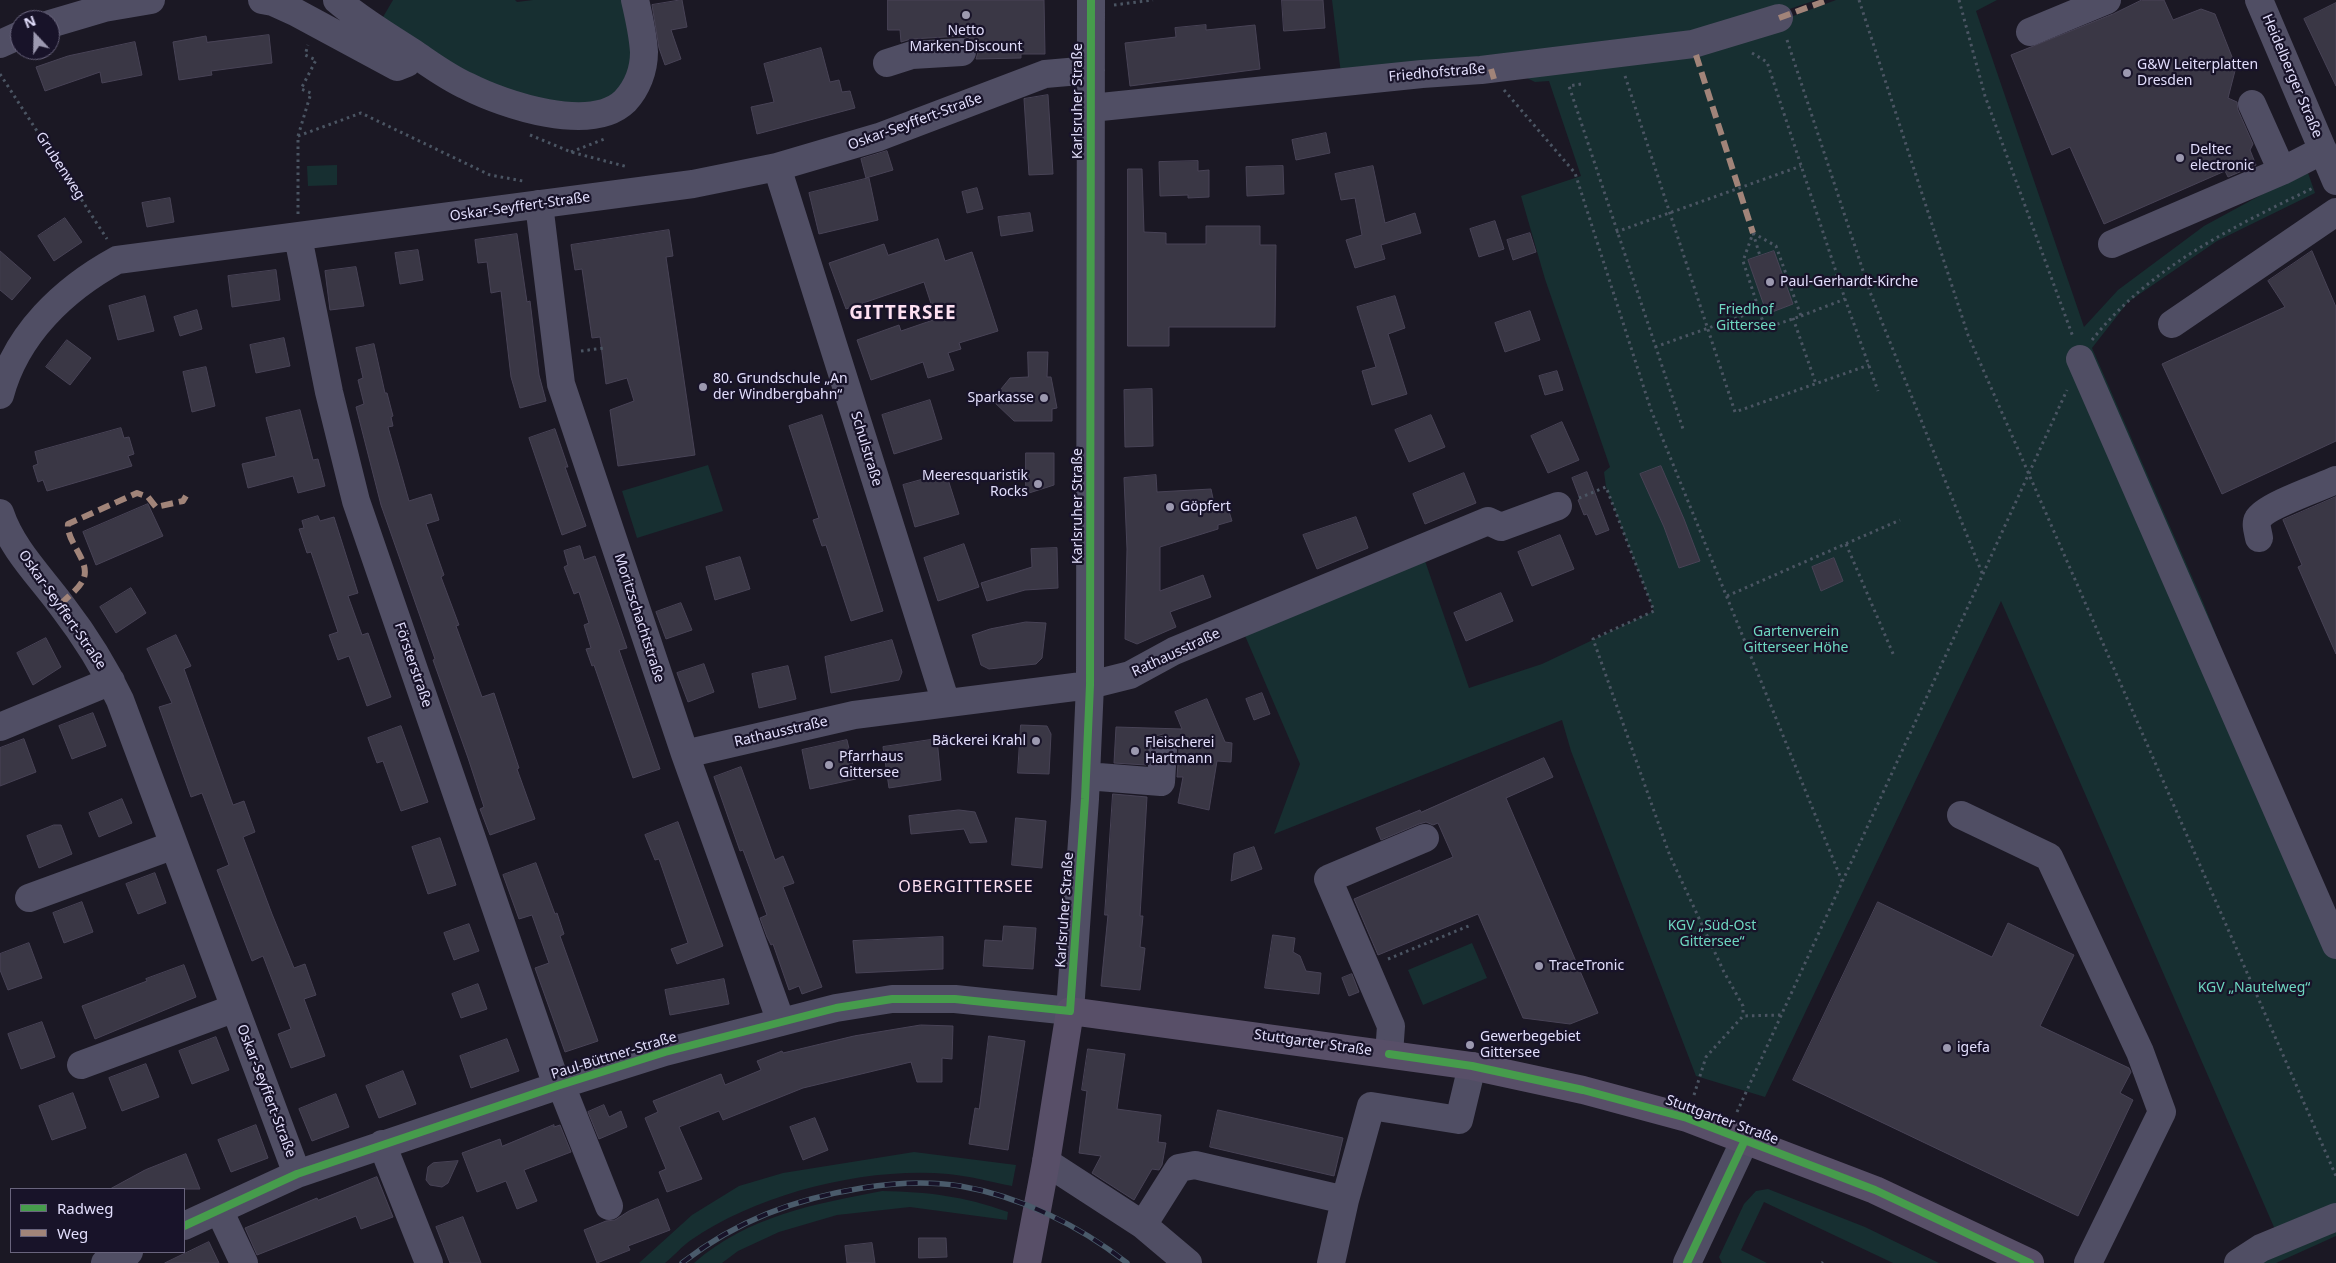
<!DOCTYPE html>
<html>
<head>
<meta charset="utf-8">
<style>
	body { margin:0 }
	#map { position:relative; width:2336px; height:1263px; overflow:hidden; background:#1b1824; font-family:"Noto Sans",sans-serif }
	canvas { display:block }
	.legend { position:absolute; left:10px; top:1188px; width:175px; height:65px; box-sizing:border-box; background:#181329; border:1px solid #69647d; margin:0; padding:6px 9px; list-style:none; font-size:15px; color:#e2defc }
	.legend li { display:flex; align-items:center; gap:10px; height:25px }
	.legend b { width:25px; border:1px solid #69647d }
	.north { position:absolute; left:10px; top:10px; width:50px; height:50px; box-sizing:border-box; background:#181329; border:1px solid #69647d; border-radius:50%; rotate:339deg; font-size:14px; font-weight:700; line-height:20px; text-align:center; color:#e2defc }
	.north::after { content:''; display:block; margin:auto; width:18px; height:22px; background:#9c99b0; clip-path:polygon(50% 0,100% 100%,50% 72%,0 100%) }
</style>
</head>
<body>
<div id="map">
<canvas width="2336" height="1263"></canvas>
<ul class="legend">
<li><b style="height:6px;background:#469c4c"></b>Radweg</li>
<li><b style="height:6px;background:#a18479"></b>Weg</li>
</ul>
<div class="north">N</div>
</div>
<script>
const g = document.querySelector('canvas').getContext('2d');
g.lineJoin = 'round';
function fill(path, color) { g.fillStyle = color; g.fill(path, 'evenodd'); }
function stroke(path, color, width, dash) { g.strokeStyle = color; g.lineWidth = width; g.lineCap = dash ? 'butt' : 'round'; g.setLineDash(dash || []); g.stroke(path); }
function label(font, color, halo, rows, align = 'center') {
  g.font = font + ' "Noto Sans",sans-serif'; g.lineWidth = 4.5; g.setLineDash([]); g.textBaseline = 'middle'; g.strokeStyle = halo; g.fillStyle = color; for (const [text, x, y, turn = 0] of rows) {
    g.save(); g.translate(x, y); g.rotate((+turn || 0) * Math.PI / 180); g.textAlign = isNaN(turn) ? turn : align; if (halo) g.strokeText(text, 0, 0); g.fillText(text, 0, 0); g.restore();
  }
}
fill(new Path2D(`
	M393,0H515L517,2L533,0H635L628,97L557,114L376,29Z
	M1332,0H1816L1778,13L1785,19L1836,0H1997L1976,11L2084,327L2118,290L2204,226L2307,170L2315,193L2217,241L2128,302L2092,348L2203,602L2260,747L2336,916V1236L2276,1263H2229L2277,1234L2001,601L1765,1097L1696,1076L1571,751L1562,720L1274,834L1300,764L1243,631L1424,558L1469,688L1542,664L1654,611L1606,487L1604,472L1610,467L1545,279L1521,196L1581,176L1549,81L1535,82L1523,76L1342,82Z
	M337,165V185L308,186L307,166Z
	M708,465L723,511L637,538L622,491Z
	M1472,943L1487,978L1423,1005L1408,970Z
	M914,1152L1016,1165L1012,1186C991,1182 970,1176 948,1174C865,1167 760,1193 691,1240C682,1246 674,1256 665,1263H639L692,1215L739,1186L783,1173Z
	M1768,1189L1865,1227L1939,1263H1893L1764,1202L1741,1250L1767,1263H1722L1719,1257L1744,1204L1756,1191Z
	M882,1191C929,1192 963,1196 1008,1212L1007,1220L910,1207L837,1215L779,1232L738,1251L722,1263H694C748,1216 814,1204 882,1191Z`), '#172f31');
const building = new Path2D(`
	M682,0L687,27L671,30L681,59L665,65L659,48L652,5Z
	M888,0H1044L1045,54H1021V58L976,59L978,52L975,44L969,38L962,36L911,39L901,42L900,30H888Z
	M1282,0H1323L1325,28L1284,31Z
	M2142,0H2164L2173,20L2201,9L2215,14L2236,67L2228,98L2237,102L2238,110L2253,144L2250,150L2256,165L2228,177L2225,171L2104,224L2070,147L2052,155L2011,55L2113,14Z
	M2336,3V86L2304,19Z
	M1206,25V30L1255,25L1260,69L1130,86L1125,43L1176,37L1175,28Z
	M269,35L272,63L211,71L212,75L179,80L173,42L206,36L207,42Z
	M135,42L142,75L102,83L100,72L45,91L36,67L68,56Z
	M821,48L830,82L839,80L842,92L850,91L855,108L757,134L751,107L774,102L764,64Z
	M1048,95L1053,174L1029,175L1024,99Z
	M1326,133L1330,153L1296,160L1292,140Z
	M887,151L893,170L866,178L861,159Z
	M1198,161V171L1209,170V197L1188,198V195L1160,196L1159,162Z
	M1283,166L1284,194L1247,196L1246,167Z
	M1373,166L1385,223L1415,213L1421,233L1381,245L1385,259L1355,268L1346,240L1362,235L1355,198L1341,200L1335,174Z
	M1128,169H1142L1144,232L1166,233V244H1206V226H1260V245H1276L1275,327H1169V346H1128Z
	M869,178L878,220L819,234L809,193Z
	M977,188L983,209L967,213L962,192Z
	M170,198L174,222L147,227L142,203Z
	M1030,213L1033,231L1001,236L998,217Z
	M65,218L82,242L54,261L38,236Z
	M1495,221L1504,249L1479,257L1470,229Z
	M669,230L673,256L666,257L695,455L618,466L610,410L634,401L627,378L606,384L600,337L592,338L582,269L575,270L571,245Z
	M1530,233L1536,252L1513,260L1507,240Z
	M517,234L527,302L530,301L539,375L546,401L520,408L511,377L501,291L491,293L487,262L478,263L475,240Z
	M938,239L945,261L972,252L998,331L959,343L961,349L948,353L954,370L928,378L923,362L871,380L857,340L899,325L901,331L936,319L924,282L846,309L829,263L884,244L888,255Z
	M418,250L423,280L400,284L395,253Z
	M0,251L31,278L12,300L0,290Z
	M1774,251L1793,304L1767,314L1748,260Z
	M2312,251L2336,307V441L2222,494L2162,364L2285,307L2268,281Z
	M356,267L364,306L330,310L325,271Z
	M276,270L280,300L232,307L228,276Z
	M145,296L154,331L118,340L109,306Z
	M1395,296L1405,328L1388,334L1407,394L1372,405L1362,371L1376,367L1357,307Z
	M197,310L202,329L180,336L174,317Z
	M1530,311L1540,340L1505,352L1495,323Z
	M284,338L290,366L256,373L250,345Z
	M67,340L91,358L70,385L46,367Z
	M374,344L385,393H387L393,416L391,417L393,426L388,427L409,501L431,494L439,520L426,524L444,575L441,577L459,625L456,626L482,697L494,693L519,768L517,769L535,819L490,835L480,809L484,807L468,758L433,660L435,659L381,505L356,407L364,404L358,380L363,378L356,348Z
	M1028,352H1048L1047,377H1051L1057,408L1052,409V421H1014L992,400L1010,378L1028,377Z
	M206,367L215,406L192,412L183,372Z
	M1557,371L1563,390L1545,395L1539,376Z
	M1152,389L1153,446L1125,447L1124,390Z
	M930,400L942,439L894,454L882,415Z
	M300,410L313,460L318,459L325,486L298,493L293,476L248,488L242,464L276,456L266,418Z
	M822,415L883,611L851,621L826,545L822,546L813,520L819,518L789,426Z
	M1431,415L1445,447L1409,462L1395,430Z
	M1562,422L1579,460L1548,473L1531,436Z
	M121,428L124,438L129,437L134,454L128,456L132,466L47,491L43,480L38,482L33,466L38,464L35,452Z
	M555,429L568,467H565L586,526L562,535L529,438Z
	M1026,453H1054V485L1026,494Z
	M1661,466L1684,519L1700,561L1679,568L1664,527L1640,474Z
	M1587,472L1609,530L1596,535L1587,514L1584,515L1578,500L1580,499L1572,478Z
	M946,473L959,514L915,527L903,485Z
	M1464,473L1476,503L1425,524L1413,494Z
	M1156,475L1157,492L1211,489L1215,508L1227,505L1232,521L1218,525V529L1160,547V591L1203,575L1211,597L1170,612L1176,627L1137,644L1125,639L1127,549L1124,478Z
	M2336,497V654L2298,567L2302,565L2283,520Z
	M148,504L163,536L96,565L83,532Z
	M318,516L320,521L334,517L358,593L348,596L362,635L368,633L391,697L367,706L349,656L338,660L329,635L338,632L311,552L307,553L299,529L304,528L302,521Z
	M1356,517L1368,548L1317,569L1303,535Z
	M1560,535L1574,569L1532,586L1518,552Z
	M964,544L979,587L938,601L924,558Z
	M580,546L584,560L595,556L627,648L619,650L660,769L633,778L594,665L592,666L586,649L591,648L584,625L589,623L579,592L574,594L564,567L568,565L564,551Z
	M1057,548L1058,588L1025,590L987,601L981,583L1032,567L1031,549Z
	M740,557L750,589L715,600L706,567Z
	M1834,558L1843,581L1821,591L1812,567Z
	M131,588L146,613L116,633L100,607Z
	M1501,593L1513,621L1466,641L1454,613Z
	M681,603L692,630L666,639L656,612Z
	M1026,622L1046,623L1042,658L1036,664L989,669L981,665L972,635L990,629Z
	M176,635L191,666L184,669L233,805L244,801L255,832L243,837L272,914L294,968L305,964L316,995L304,999L325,1056L291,1068L278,1034L291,1029L263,956L252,961L217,870L229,865L202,793L191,797L159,707L172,703L147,649Z
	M46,638L61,667L33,685L17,653Z
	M892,640L902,672L899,680L831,693L825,657Z
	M704,664L714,692L688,702L677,673Z
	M788,666L796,699L759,708L752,674Z
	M1262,693L1270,714L1254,720L1246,699Z
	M1207,699L1225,742L1232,743L1231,762L1217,761L1209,810L1178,803L1183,777H1177L1179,750L1177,743L1171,737L1163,734L1156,736L1150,741L1146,765L1114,763L1116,727L1182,729L1175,712Z
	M93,713L106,746L72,759L59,726Z
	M1021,725L1047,726L1051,734L1049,774L1018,773Z
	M401,726L428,802L401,811L383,761L377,763L368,738Z
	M24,739L36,772L0,786V748Z
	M937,739L941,780L889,788L883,747Z
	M847,740L856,779L810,789L802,750Z
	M1544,758L1553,777L1506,798L1598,1013L1570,1024L1523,1018L1478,914L1378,955L1354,899L1453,857L1438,823L1433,825L1426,822L1419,824L1381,840L1376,828L1420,810L1421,812Z
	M741,767L775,860L783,856L794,883L783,887L822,987L802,994L799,986L789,990L773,944L771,945L767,937L760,918L767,915L743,850L740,851L714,777Z
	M1113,794L1147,797L1140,916H1143L1140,947L1145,948L1140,990L1101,986L1108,915H1105Z
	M122,799L132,823L99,837L89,813Z
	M959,810L975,812L987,842L970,843L964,829L911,834L909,816Z
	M1016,818L1046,821L1042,868L1012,865Z
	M678,822L723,946L677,964L671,949L688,943L659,859L655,860L645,835Z
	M54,825H61L72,854L39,868L27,836Z
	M440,838L456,885L428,894L412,847Z
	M1254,847L1262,869L1231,881L1234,854Z
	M536,863L555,914L557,913L564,934L560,936L598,1041L565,1052L535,968L549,963L532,915L519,919L503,875Z
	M155,873L166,903L138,914L126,884Z
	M82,902L93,932L64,943L53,913Z
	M1878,902L1992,957L2008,923L2074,955L2040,1026L2129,1068L2131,1072L2120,1093L2133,1100L2078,1216L1793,1080Z
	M469,924L479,951L454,960L444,933Z
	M1004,926L1036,928L1033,969L983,966L985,940L1002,941Z
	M1273,935L1295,938L1293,952L1300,956L1306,971L1321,973L1319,994L1265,988Z
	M943,937V969L856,973L853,941Z
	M29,943L42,978L8,990L0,970V954Z
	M184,965L196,997L95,1039L82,1006L147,981L146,979Z
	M1352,974L1359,992L1349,996L1342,978Z
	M724,979L729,1004L670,1015L665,990Z
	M478,984L487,1009L461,1018L452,994Z
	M42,1022L55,1057L21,1069L8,1034Z
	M921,1025L953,1026L952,1059L942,1058V1082H917L911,1062L803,1088L723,1120L719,1111L679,1127L702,1179L667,1192L659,1172L666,1169L645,1118L658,1112L653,1101L721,1074L725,1085L761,1070L757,1061L782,1051L783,1053L854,1036Z
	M989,1036L1025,1041L1008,1150L969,1144L975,1108L979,1109Z
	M216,1037L229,1070L192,1084L179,1051Z
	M507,1039L519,1071L471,1088L460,1056Z
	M1088,1049L1125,1054L1117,1109L1161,1115L1158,1142L1166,1143L1162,1165L1159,1170L1152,1169L1134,1200L1092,1173L1101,1156L1079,1153L1087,1091L1082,1090Z
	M146,1064L159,1097L122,1111L109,1078Z
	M403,1071L416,1104L379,1118L366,1086Z
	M73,1093L86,1128L52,1140L39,1106Z
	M336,1094L349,1127L312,1141L299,1109Z
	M604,1105L609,1117L621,1111L627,1127L599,1139L588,1112Z
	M1218,1110L1343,1138L1334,1176L1210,1147Z
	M815,1118L828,1150L803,1160L790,1127Z
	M256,1125L268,1158L231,1172L218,1140Z
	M554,1125V1127L560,1125L571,1152L524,1170L537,1201L517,1209L506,1181L477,1192L462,1153L500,1139L502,1146Z
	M186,1154L200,1189H110L145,1170Z
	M458,1161L448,1183L442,1187L430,1185L426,1180L428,1167L433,1163Z
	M377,1177L393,1217L361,1229L356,1216L257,1255L245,1228L317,1198L318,1200Z
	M658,1199L670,1230L628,1246L630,1250L597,1263L584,1230L606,1221L615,1220L629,1211Z
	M463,1217L481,1263H450L436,1227Z
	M919,1238H946L947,1257L919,1258Z
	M209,1242L219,1263H165Z
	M872,1243L875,1263H847L845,1246Z`);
fill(building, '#3a3745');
stroke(building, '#484356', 1);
stroke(new Path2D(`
	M1859,0L1968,335L2336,1176
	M1959,0L1985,96L2073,337
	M1114,5L1153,0
	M1787,40L1870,292L1982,573
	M1752,53L1767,62L1845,299L1878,391
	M0,74L107,239
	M1625,76L1735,412L1869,365
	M1581,84L1569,86L1684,432
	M1504,90L1575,173L1651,410L1842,881
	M530,135L571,152L628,167
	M298,136L361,113L490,175L523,181
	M571,152L607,138
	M298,214V136L311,93L301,89L316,60L305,55L308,45
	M1616,232L1801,166
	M1753,233L1776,246L1801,316L1775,325L1763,322L1743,261Z
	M1753,233L1760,256
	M1801,316L1845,299
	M1793,318L1816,384
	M2092,340C2150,267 2231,228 2313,188
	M1655,347L1759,310
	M581,351L604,348
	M1579,498L1606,487L1654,611L1593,639L1670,856L1724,972L1743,1006V1016
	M1846,544L1894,656
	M1727,596L1900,520
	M1388,959L1471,925
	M1694,1095L1706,1057L1743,1016L1782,1015
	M1737,1112L2067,390
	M1822,1263L1823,1262`), '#4b5563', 3, [2.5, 4]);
stroke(new Path2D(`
	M262,0L273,2L295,12L397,67L407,63L413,53
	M337,0C360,20 386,35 412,52C430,64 447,77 467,86C504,105 591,134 625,101C637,88 644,70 644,52C643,35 639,17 635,0
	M2259,0L2336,181
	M50,24L104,8L151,0
	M2030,32L2107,0
	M0,44L20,35
	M887,63L912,55L962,52
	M2252,104L2282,171
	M1091,108L1422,74L1481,70L1693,44L1779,18
	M777,167L946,703
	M539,204L561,384L685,754L781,1022
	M298,237L329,392L356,501L557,1086
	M2112,244L2282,171L2323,150
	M2172,324L2336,212
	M2080,359L2336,945
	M0,395C16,334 64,289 117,260L693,184L777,167L879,137L1045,74L1091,70
	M0,513C12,549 40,576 62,606C85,636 104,666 120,700L297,1174
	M2259,538C2258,532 2255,524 2258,519C2265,506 2321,487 2336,480
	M0,727L111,681
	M685,754L854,715L1090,685L1130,675L1174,651L1488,521L1501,527L1558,506
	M1086,776L1161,782L1163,750
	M1961,815L2049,857L2140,1052L2162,1112L2088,1263
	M29,898L174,845
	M1389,1054L1391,1026L1328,879L1425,838
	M81,1065L235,1008
	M561,1085L609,1206
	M382,1144L429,1263
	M1046,1162L1143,1225L1188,1263
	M219,1210L244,1263
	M1143,1225L1179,1168L1195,1165L1345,1200
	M184,1226L297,1174L557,1086L665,1052L836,1008L892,999H955L1070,1011L1085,799L1090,685L1091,0
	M105,1263L129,1252
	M1331,1263L1345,1200L1371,1106L1459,1120L1472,1066
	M1687,1263L1745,1140
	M2238,1263L2261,1248L2336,1217`), '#504e64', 28);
stroke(new Path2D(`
	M1027,1263L1046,1162L1070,1011L1472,1066L1583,1090L1687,1118L1875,1190L2030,1263`), '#584f68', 28);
const rail = new Path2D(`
	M682,1263C736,1221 794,1199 862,1188C894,1183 928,1181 960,1186C1020,1196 1080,1226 1127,1263`);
stroke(rail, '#4a5b6b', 5.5);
stroke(rail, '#181329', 4, [11]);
stroke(new Path2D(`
	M1779,18L1828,0
	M1696,55L1753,233
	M1491,69L1494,79
	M61,604C67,597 79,589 83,580C92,562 66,542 68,524L137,493L148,497L156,507L183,501L186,496`), '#a18479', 6, [12, 6]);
stroke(new Path2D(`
	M1389,1054L1472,1066L1583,1090L1687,1118L1875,1190L2030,1263
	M184,1226L297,1174L557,1086L665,1052L836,1008L892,999H955L1070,1011L1085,799L1090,685L1091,0
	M1687,1263L1745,1140`), '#469c4c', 8);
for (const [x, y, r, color] of [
	[966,15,5,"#9c99b0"],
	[2127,73,5,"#9c99b0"],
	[2180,158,5,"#9c99b0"],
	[1770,282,5,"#9c99b0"],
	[703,387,5,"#9c99b0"],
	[1044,398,5,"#9c99b0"],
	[1038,484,5,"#9c99b0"],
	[1170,507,5,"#9c99b0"],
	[1036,741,5,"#9c99b0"],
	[1135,751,5,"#9c99b0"],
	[829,765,5,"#9c99b0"],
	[1539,966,5,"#9c99b0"],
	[1470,1045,5,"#9c99b0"],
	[1947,1048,5,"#9c99b0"]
]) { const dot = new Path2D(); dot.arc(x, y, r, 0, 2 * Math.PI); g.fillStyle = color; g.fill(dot); stroke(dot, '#181329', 2); }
label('14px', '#e2defc', '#181329', [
	["Netto",966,31,"center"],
	["Marken-Discount",966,47,"center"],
	["G&W Leiterplatten",2137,65],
	["Dresden",2137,81],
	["Deltec",2190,150],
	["electronic",2190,166],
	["Paul-Gerhardt-Kirche",1780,282],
	["80. Grundschule „An",713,379],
	["der Windbergbahn“",713,395],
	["Sparkasse",1034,398,"right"],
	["Meeresquaristik",1028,476,"right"],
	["Rocks",1028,492,"right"],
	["Göpfert",1180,507],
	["Bäckerei Krahl",1026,741,"right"],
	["Fleischerei",1145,743],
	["Hartmann",1145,759],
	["Pfarrhaus",839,757],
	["Gittersee",839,773],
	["TraceTronic",1549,966],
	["Gewerbegebiet",1480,1037],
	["Gittersee",1480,1053],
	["igefa",1957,1048]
], 'left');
label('14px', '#e2defc', '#181329', [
	["Friedhofstraße",1437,73,-5],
	["Heidelberger Straße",2292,76,67],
	["Karlsruher Straße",1078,101,-90],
	["Oskar-Seyffert-Straße",915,122,-20],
	["Grubenweg",60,166,57],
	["Oskar-Seyffert-Straße",520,207,-8],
	["Schulstraße",866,449,73],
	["Karlsruher Straße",1078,506,-90],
	["Oskar-Seyffert-Straße",62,610,55],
	["Moritzschachtstraße",639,618,72],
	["Rathausstraße",1176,653,-25],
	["Försterstraße",413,665,71],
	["Rathausstraße",781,732,-13],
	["Karlsruher Straße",1065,910,-86],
	["Stuttgarter Straße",1313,1043,8],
	["Paul-Büttner-Straße",614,1056,-17],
	["Oskar-Seyffert-Straße",266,1091,69],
	["Stuttgarter Straße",1722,1120,20]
]);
label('14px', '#6ed8c1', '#181329', [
	["Friedhof",1746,310],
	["Gittersee",1746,326],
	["Gartenverein",1796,632],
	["Gitterseer Höhe",1796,648],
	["KGV „Süd-Ost",1712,926],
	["Gittersee“",1712,942],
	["KGV „Nautelweg“",2254,988]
]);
g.letterSpacing = '1px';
label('16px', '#fde0f1', '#181329', [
	["OBERGITTERSEE",966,887]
]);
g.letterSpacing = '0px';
g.letterSpacing = '1px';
label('bold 19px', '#fde0f1', '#181329', [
	["GITTERSEE",903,314]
]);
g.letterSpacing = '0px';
</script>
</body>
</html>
